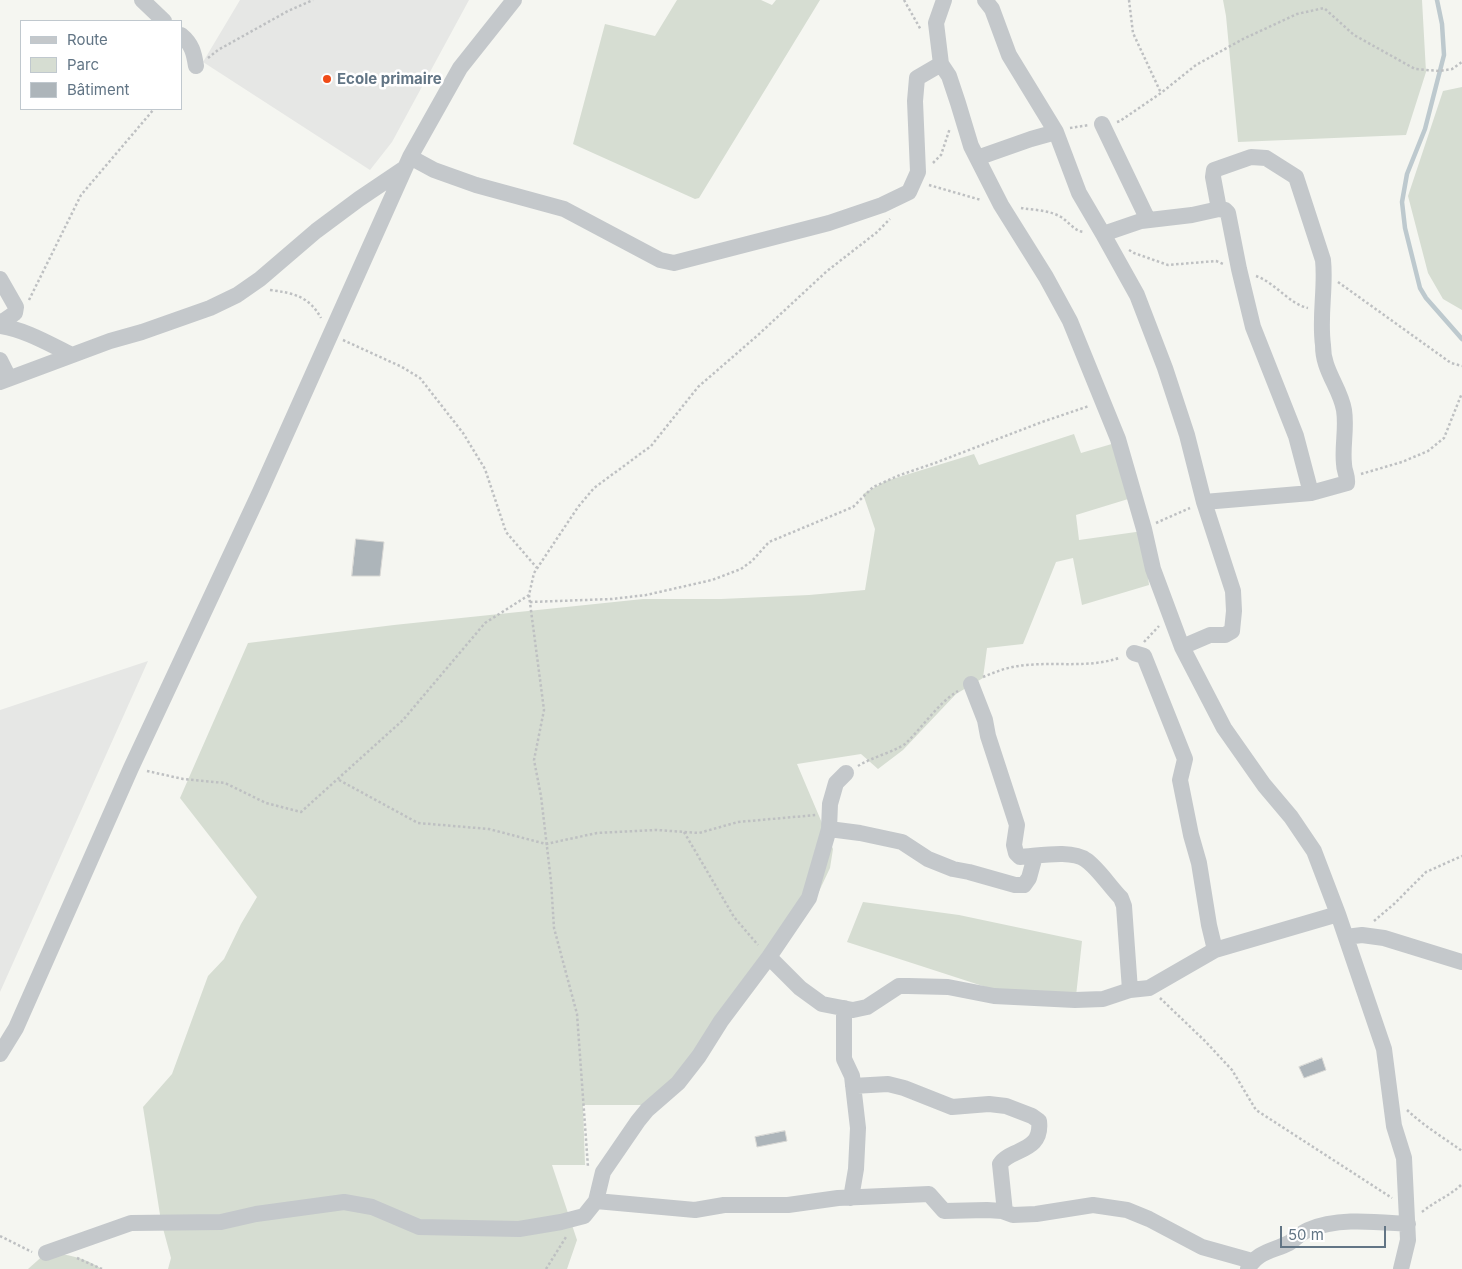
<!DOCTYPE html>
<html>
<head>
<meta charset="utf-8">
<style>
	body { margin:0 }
	#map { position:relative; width:1462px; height:1269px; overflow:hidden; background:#f5f6f1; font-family:Inter,sans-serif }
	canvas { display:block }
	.legend { position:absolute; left:20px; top:20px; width:162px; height:90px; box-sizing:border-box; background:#fff; border:1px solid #c0c8ce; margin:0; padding:6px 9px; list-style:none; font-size:15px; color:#627585 }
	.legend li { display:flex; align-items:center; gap:10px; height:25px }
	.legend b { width:25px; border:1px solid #c0c8ce }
	.scale { position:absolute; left:1280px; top:1226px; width:106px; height:22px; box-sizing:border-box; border:2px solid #627585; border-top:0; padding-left:6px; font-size:15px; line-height:18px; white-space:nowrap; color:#627585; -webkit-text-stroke:4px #fff; paint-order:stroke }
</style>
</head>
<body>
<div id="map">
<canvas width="1462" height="1269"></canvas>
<ul class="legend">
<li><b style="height:6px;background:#c4c8cb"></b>Route</li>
<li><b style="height:14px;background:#d6ddd2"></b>Parc</li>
<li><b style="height:14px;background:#adb5ba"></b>Bâtiment</li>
</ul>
<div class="scale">50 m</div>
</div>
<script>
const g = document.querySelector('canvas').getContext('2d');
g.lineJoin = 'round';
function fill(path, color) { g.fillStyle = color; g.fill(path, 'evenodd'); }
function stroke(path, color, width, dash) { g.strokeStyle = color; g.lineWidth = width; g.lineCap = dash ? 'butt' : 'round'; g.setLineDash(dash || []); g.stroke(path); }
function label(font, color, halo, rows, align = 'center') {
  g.font = font + ' Inter,sans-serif'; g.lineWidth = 5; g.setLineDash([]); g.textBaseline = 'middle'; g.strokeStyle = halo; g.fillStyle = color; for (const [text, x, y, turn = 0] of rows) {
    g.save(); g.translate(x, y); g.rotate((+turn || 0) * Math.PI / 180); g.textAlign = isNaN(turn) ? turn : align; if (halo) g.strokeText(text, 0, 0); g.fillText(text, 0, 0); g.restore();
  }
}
fill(new Path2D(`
	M240,0H469L392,142L370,170L203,62Z
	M148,661L0,992V710Z`), '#e6e7e5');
fill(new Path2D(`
	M677,0H761L772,5L776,0H820L699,198L695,199L573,144L605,24L655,36Z
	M1223,0H1422L1426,72L1406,135L1238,142L1226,16Z
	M1462,87V310L1443,299L1428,273L1408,196L1443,91Z
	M1074,434L1081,453L1122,441L1138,496L1076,515L1079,540L1143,531L1149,585L1082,605L1073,558L1056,562L1023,644L987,648L983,678L956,694L903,750L878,769L861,754L797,764L833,849L830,868L813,904L657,1105H583L585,1165H552L577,1240L567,1269H168L171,1258L161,1221L143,1107L172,1074L208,976L224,959L241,924L257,897L180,798L248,643L394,625L643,599H721L809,595L865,590L875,529L863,494L886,481L974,454L979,465Z
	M863,902L959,915L1082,941L1076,996L992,989L847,942Z
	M46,1253C66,1253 85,1258 102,1269H28Z`), '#d6ddd2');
stroke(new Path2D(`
	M1437,0L1442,24L1444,55L1425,129L1407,174L1402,202L1405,228L1420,288L1426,298L1462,339`), '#bdc9ce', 4.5);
const building = new Path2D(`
	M356,539L384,542L380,576H352Z
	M1322,1058L1326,1070L1304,1078L1299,1067Z
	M785,1131L787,1141L757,1147L755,1137Z`);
fill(building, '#adb5ba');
stroke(building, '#d7d7d4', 1);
stroke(new Path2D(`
	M904,0L921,30
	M1129,0L1133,33L1161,93
	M208,58L218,50L288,11L313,0
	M1117,122L1120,121L1161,93L1196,65L1243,39L1297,14L1324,8L1354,35L1415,69L1439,71L1452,69L1462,62
	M1070,128L1089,125
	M933,163L941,155L950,128
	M929,185L981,200
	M1021,208C1034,210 1049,210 1061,217C1069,222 1074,231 1084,232
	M1129,250L1134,253L1168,265L1216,261L1223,264
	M1256,276C1276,283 1289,304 1308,308
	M1338,282L1451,363L1462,366
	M270,290C293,293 309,296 321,318
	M29,300L81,195L154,109
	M343,340L402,367L420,378L463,433L485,469L506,532L537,568
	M1361,474L1402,462L1428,451L1444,438L1462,393
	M1156,523L1190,508
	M529,595L544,710L534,760L541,796L551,881L554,928L577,1014L588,1167
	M530,602L612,599L646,595L712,580L741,569L752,561L769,542L853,507L873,487L900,475L935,463L1042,422L1089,406
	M1144,642L1159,626
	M983,677C997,671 1011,666 1027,665C1058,662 1089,668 1119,658
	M858,766C870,758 896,751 905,744C923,727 937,704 958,691
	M147,771L183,779L225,783L266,803L301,812L403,720L485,623L529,595L534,573L578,507L594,488L651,446L698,387L758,335L827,271L876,233L890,219
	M339,780L418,823L489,829L546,844L597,833L657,830L699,833L738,822L816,815
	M684,832L734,917L758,945
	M1374,921L1394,904L1426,872L1462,856
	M1160,998L1205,1041L1232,1070L1256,1110L1392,1198
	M1407,1110C1424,1126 1444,1138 1462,1151
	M1422,1212C1435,1201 1450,1196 1462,1184
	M0,1236L32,1252
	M77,1258L102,1269
	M546,1269L566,1237`), '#bec0c2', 2.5, [2.5, 2.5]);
stroke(new Path2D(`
	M142,0L164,21
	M944,0L936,23L941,64L949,76L958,103L971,146L1001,205L1046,277L1070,321L1118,439L1144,529L1153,569L1182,647L1224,728L1264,785L1291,817L1314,851L1338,914L1384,1049L1394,1126L1404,1158L1408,1240L1401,1269
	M985,0L992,9L1009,55L1056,132L1079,193L1103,234L1137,295L1165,368L1187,435L1204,502L1233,591L1234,611L1232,631L1225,635H1210L1182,647
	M181,35C192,44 194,53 196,66
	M1102,124L1148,220
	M410,157L434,170L476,185L564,209L660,260L674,263L829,223L882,205L909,192L918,172L915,101L917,78L941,64
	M977,158L1031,139L1056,132
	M1103,234L1141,221L1192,215L1219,209L1225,210L1228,213L1239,269L1253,327L1296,436L1311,493
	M0,279L16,307L15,313L5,320L0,322
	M0,326C26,330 49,344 72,355
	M0,360L9,378
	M0,382L110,341L142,332L210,308L237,295L260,279L316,231L359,199L405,168
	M1204,502L1311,493L1347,483C1348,476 1344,471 1344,464C1342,446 1347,428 1344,410C1341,393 1331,380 1326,364C1324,358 1323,351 1323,345C1319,316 1326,288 1323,260L1296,177L1266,158L1251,157L1214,170L1213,177L1219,209
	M1134,653L1144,656L1185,759L1180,780L1191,835L1199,863L1209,925L1215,950
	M971,684L985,720L988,736L1017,825L1014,845L1016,853L1020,857C1038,856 1072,849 1086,860C1098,868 1110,887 1121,898L1124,906L1130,990
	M829,829L860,833L902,842L928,859L953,869L969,872L1015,885H1024L1029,878L1035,856
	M1346,937L1362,935L1384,938L1462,962
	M769,957L800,988L822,1004L853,1010L867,1007L899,986H908L948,987L994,996L1075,1000L1103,999L1130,990L1149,988L1215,950L1338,914
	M844,1008V1059L852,1076L858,1128L856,1169L851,1198
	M0,1054L16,1028L131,768L260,492L410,157L460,68L514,0
	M853,1086L888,1084L904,1088L952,1107L989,1104L1006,1106L1032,1116L1039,1121C1043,1153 1010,1148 1000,1164L1005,1212
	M596,1201L603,1172L638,1121L647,1110L678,1083L699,1056L721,1021L769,957L809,898L829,829L830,804L836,783L846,773
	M46,1253L131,1223L221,1222L256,1214L344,1202L372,1207L419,1227L519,1229L561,1222L584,1216L596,1201L695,1210L724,1205H788L838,1198L929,1194L944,1211L987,1210L1002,1211L1013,1215L1036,1214L1093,1205L1127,1210L1149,1219L1202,1247L1252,1261
	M1248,1269C1256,1252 1273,1251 1289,1243C1295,1239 1301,1233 1308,1230C1338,1217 1376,1222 1408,1224`), '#c4c8cb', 16);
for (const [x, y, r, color] of [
	[327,79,5,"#f04b17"]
]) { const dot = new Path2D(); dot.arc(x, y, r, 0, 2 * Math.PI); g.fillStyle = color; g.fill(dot); stroke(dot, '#fff', 2); }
label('bold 15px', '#627585', '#fff', [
	["Ecole primaire",337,79]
], 'left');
</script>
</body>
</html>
